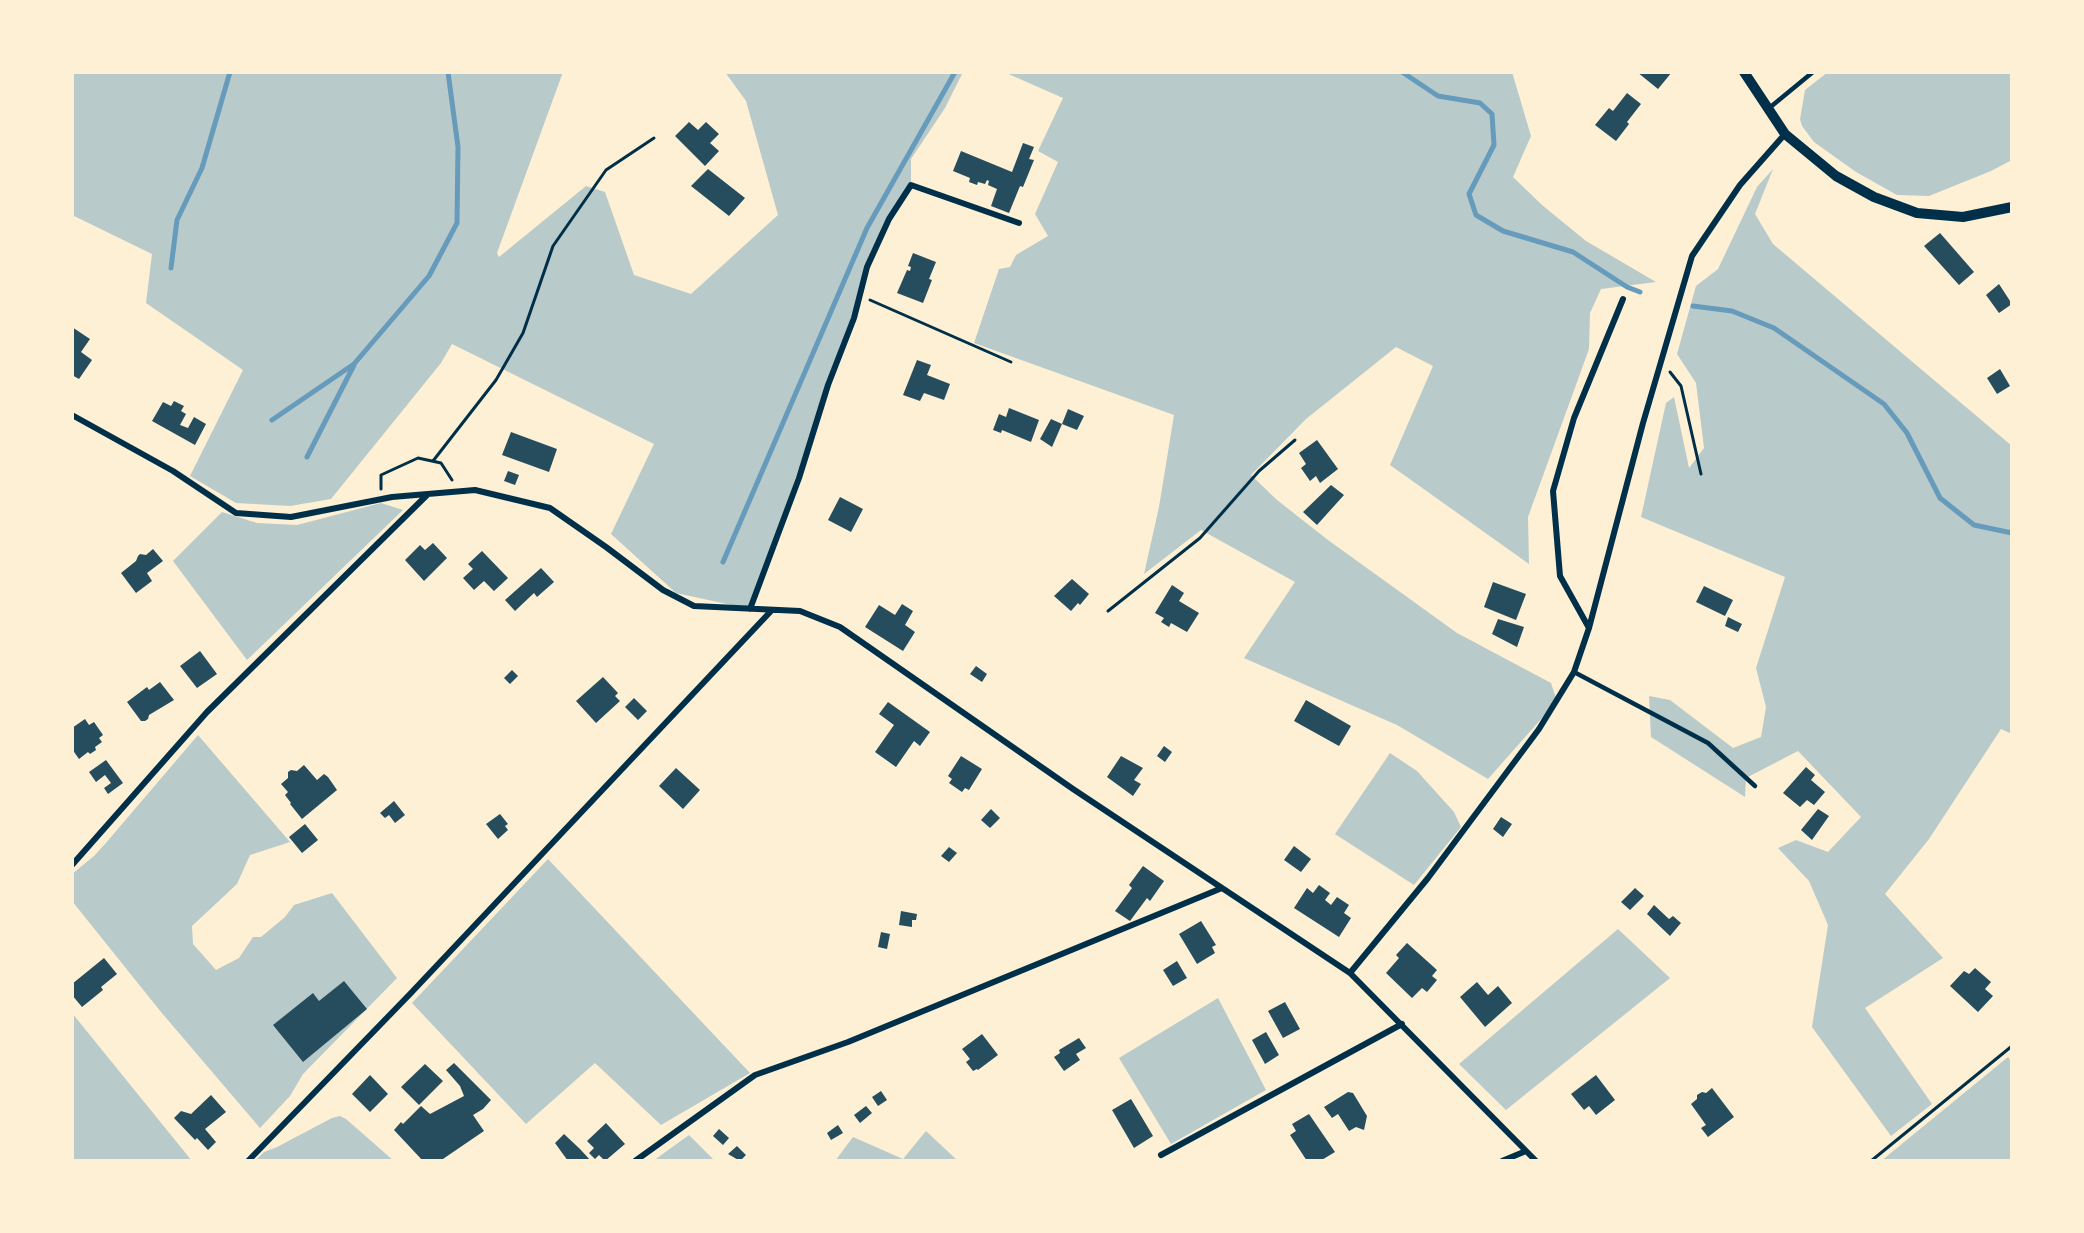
<!DOCTYPE html>
<html>
<head>
<meta charset="utf-8">
<style>
	body { margin:0 }
	#map { position:relative; width:2084px; height:1233px; overflow:hidden; background:#fdf0d5; font-family:Figtree,sans-serif }
	canvas { display:block }
	.frame { position:absolute; inset:0; border:74px solid #fdf0d5; pointer-events:none }
</style>
</head>
<body>
<div id="map">
<canvas width="2084" height="1233"></canvas>
<div class="frame"></div>
</div>
<script>
const g = document.querySelector('canvas').getContext('2d');
g.lineJoin = 'round';
function fill(path, color) { g.fillStyle = color; g.fill(path, 'evenodd'); }
function stroke(path, color, width, dash) { g.strokeStyle = color; g.lineWidth = width; g.lineCap = dash ? 'butt' : 'round'; g.setLineDash(dash || []); g.stroke(path); }
fill(new Path2D(`
	M72,72H563L497,253L499,257L586,186L605,192L634,275L691,294L778,215L746,101L725,72H963L945,108L911,159V185L889,219L859,295L750,609L676,593L611,534L654,444L452,344L441,363L331,499L290,506L236,503L190,476L243,370L146,303L152,254L72,215Z
	M1004,72H1512L1531,136L1513,177L1542,205L1586,241L1656,282L1601,289L1590,313L1589,349L1528,517L1529,564L1390,465L1433,366L1396,347L1306,419L1251,475L1277,500L1328,540L1457,633L1551,683L1557,701L1488,779L1397,725L1244,658L1295,582L1201,530L1144,574L1159,507L1174,415L974,343L999,269L1010,267L1016,255L1048,236L1035,214L1058,162L1038,151L1063,98Z
	M1828,72H2012V160L1991,171L1929,196L1897,195L1856,172L1814,142L1802,126L1800,119L1805,90Z
	M1773,169L1755,214L1773,244L2012,446V734L2001,729L1929,839L1885,894L1943,958L1865,1008L1932,1104L1891,1136L1812,1027L1828,925L1809,881L1778,848L1796,840L1828,852L1861,817L1798,751L1746,778L1745,797L1651,737L1649,696L1670,700L1733,748L1761,737L1766,707L1756,668L1785,577L1641,517L1666,403L1674,397L1689,468L1704,448L1696,383L1677,354L1696,286L1718,269L1757,187Z
	M381,503L403,510L247,660L173,561L222,512L257,523L297,525Z
	M198,735L290,842L250,855L237,884L192,926L193,944L216,970L239,958L253,937H261L285,917L294,905L332,893L397,978L303,1074L290,1096L260,1128L161,1012L72,901V874L94,856L105,844Z
	M1390,753L1417,771L1454,812L1461,827L1414,885L1335,834Z
	M548,859L750,1073L661,1125L595,1063L526,1124L412,1003Z
	M1618,929L1670,978L1506,1110L1459,1064Z
	M1218,998L1266,1090L1171,1144L1119,1058Z
	M72,1013L192,1161H72Z
	M2008,1057L2012,1062V1161H1881Z
	M340,1116L346,1119L394,1161H255L264,1152L277,1147L332,1118Z
	M926,1131L958,1161H835L853,1137L903,1159Z
	M689,1135L715,1161H653Z`), '#b9caca');
stroke(new Path2D(`
	M1402,72L1438,96L1480,103L1492,114L1494,145L1469,194L1476,215L1503,231L1573,252L1627,287L1640,292
	M171,268L177,220L202,168L230,72
	M1693,306L1732,311L1774,328L1884,404L1907,433L1940,498L1974,525L2012,533
	M272,420L354,364L429,276L457,223L458,147L448,72
	M307,457L354,365
	M723,562L867,228L955,72`), '#669bbc', 5);
fill(new Path2D(`
	M1637,72H1672L1658,89Z
	M1627,93L1641,104L1627,122L1629,124L1616,141L1595,125L1609,108L1613,111Z
	M689,122L698,130L706,122L719,134L710,143L719,151L705,166L675,136Z
	M1023,143L1034,147L1029,159L1034,160L1023,187L1020,186L1009,213L991,206L997,189L988,185L989,181L987,180L985,184L978,182L977,185L969,182L970,178L953,171L961,151L1012,172Z
	M708,169L745,198L729,216L691,186Z
	M1940,233L1974,272L1959,285L1924,246Z
	M913,253L936,262L929,279L932,280L923,303L897,293L907,270L910,271L911,267L908,266Z
	M1999,284L2012,304L1999,313L1986,295Z
	M72,327L90,339L81,352L92,360L79,379L72,375Z
	M917,360L931,365L927,375L950,384L944,400L924,393L920,401L903,395Z
	M2000,369L2010,386L1997,394L1987,378Z
	M174,401L184,406L181,411L186,414L180,425L188,428L194,417L206,424L195,445L152,421L163,402L171,406Z
	M1009,408L1039,420L1031,442L1002,430L1001,433L993,430L999,414L1006,417Z
	M1068,409L1084,416L1077,430L1062,424Z
	M1051,419L1062,424L1052,447L1040,439Z
	M511,432L557,449L549,472L502,455Z
	M1317,440L1338,469L1320,483L1316,476L1310,481L1301,468L1306,464L1299,453Z
	M508,471L519,475L515,485L504,481Z
	M1331,485L1344,495L1317,525L1303,512Z
	M840,497L863,509L851,532L828,520Z
	M433,543L447,558L424,581L405,560L420,545L425,550Z
	M153,549L163,561L147,573L152,581L136,593L121,573L136,561L138,556L140,554L146,555Z
	M482,551L508,578L494,591L484,581L474,590L463,578L473,569L468,564Z
	M541,568L554,582L537,597L534,593L515,611L505,600Z
	M1072,579L1089,594L1080,605L1078,603L1071,611L1054,596Z
	M1493,582L1526,594L1516,620L1484,607Z
	M1172,585L1184,593L1179,601L1199,613L1187,632L1171,623L1169,627L1161,622L1164,618L1155,613Z
	M1704,586L1733,600L1725,616L1696,602Z
	M902,604L913,611L905,625L915,632L903,651L865,627L879,605L895,615Z
	M1728,617L1742,624L1738,632L1725,626Z
	M1498,619L1524,627L1517,647L1492,634Z
	M200,651L217,674L197,688L180,666Z
	M976,666L987,674L982,682L970,674Z
	M512,670L518,676L510,684L504,678Z
	M603,677L618,693L615,696L620,701L596,723L576,701Z
	M160,682L174,700L149,715L148,719L145,721H141L127,702L147,687L149,690Z
	M634,698L647,711L638,720L625,707Z
	M1306,700L1351,726L1339,746L1294,721Z
	M888,702L930,732L920,746L914,741L896,767L875,752L894,725L879,714Z
	M85,719L89,725L94,722L103,735L99,738L102,742L95,747L96,750L90,754L88,752L79,759L72,749V728Z
	M1164,746L1172,752L1165,762L1157,756Z
	M961,756L982,769L969,790L965,788L962,792L949,783L952,779L948,776Z
	M1121,756L1143,768L1134,780L1141,784L1133,796L1107,777Z
	M106,760L123,783L108,794L104,788L111,783L105,775L96,782L89,772Z
	M304,765L317,780L324,774L328,777L337,790L302,819L290,804L291,803L285,795L288,792L281,784L288,778V772L291,770L297,771Z
	M1806,767L1815,775L1811,780L1825,792L1814,805L1807,800L1800,807L1783,793Z
	M676,768L700,790L683,809L659,786Z
	M394,801L405,815L395,823L389,815L385,818L380,813Z
	M991,809L1000,818L990,828L981,820Z
	M1818,809L1829,816L1812,840L1801,830Z
	M500,814L508,824L505,826L508,830L498,839L486,824Z
	M1501,817L1512,824L1503,837L1493,829Z
	M305,824L318,840L302,853L289,837Z
	M1294,846L1311,859L1301,872L1284,860Z
	M949,847L957,853L949,862L941,856Z
	M1143,866L1164,881L1150,901L1147,898L1130,921L1115,911L1132,888L1129,885Z
	M1319,885L1330,893L1325,900L1331,905L1337,897L1349,905L1344,913L1351,918L1339,937L1294,908L1307,888L1313,893Z
	M1635,888L1644,896L1630,910L1621,902Z
	M1654,905L1669,919L1673,916L1681,923L1670,936L1647,914Z
	M901,911L917,914L916,920H912V927L899,925Z
	M1201,921L1216,945L1212,947L1215,953L1197,964L1179,934Z
	M881,932L890,934L887,949L878,947Z
	M1407,943L1437,970L1432,976L1437,980L1427,992L1422,988L1412,998L1386,973L1399,958L1396,955Z
	M104,958L117,974L101,987L103,990L82,1007L72,995V984Z
	M1177,961L1187,978L1173,986L1163,970Z
	M1975,968L1991,982L1985,989L1993,996L1978,1012L1950,986L1964,971L1969,974Z
	M344,981L367,1009L303,1062L273,1025L313,993L319,1001Z
	M1477,982L1488,995L1498,986L1512,1003L1485,1027L1460,997Z
	M1285,1002L1300,1029L1283,1038L1268,1011Z
	M1266,1032L1279,1055L1265,1064L1252,1040Z
	M982,1034L998,1055L978,1070L977,1069L973,1071L966,1062L970,1059L962,1049Z
	M1079,1038L1086,1048L1076,1054L1080,1060L1064,1071L1054,1057L1060,1053L1059,1050Z
	M454,1063L491,1100L483,1109L473,1115L484,1131L440,1161H423L394,1130L401,1122L403,1124L421,1106L430,1114L464,1096L460,1086L446,1070Z
	M425,1064L443,1081L419,1105L401,1087Z
	M370,1075L388,1094L370,1112L352,1094Z
	M1596,1075L1615,1100L1596,1115L1589,1106L1584,1110L1571,1094Z
	M1712,1088L1734,1117L1708,1137L1701,1128L1706,1125L1691,1104L1697,1099V1095L1702,1092L1706,1093Z
	M881,1091L887,1100L878,1106L872,1097Z
	M1348,1092L1353,1093L1367,1116L1364,1130L1356,1127L1349,1131L1338,1114L1332,1118L1324,1107Z
	M211,1095L226,1112L205,1129L216,1142L208,1150L197,1138L195,1140L174,1118L181,1111L191,1114Z
	M1131,1099L1153,1136L1134,1148L1112,1110Z
	M866,1106L872,1113L860,1123L854,1115Z
	M1309,1114L1335,1152L1320,1161H1307L1290,1135L1296,1131L1292,1124Z
	M606,1123L625,1144L605,1161L599,1155L595,1159L589,1153L594,1148L587,1141Z
	M838,1125L843,1133L831,1140L827,1133Z
	M719,1129L729,1138L723,1145L713,1136Z
	M564,1134L580,1149L591,1161H568L555,1143Z
	M737,1146L746,1155L740,1161L728,1154Z`), '#264d5e');
stroke(new Path2D(`
	M870,300L1011,362
	M1670,372L1681,386L1701,474
	M433,461L496,380L523,333L553,246L606,170L654,138
	M381,489V475L418,458L441,463L452,480
	M1108,611L1200,538L1259,471L1295,440
	M1871,1161L2012,1046`), '#003049', 3);
stroke(new Path2D(`
	M1768,109L1813,72
	M1574,672L1708,743L1755,786`), '#003049', 4.5);
stroke(new Path2D(`
	M72,415L173,471L236,513L291,517L392,497L475,490L550,508L606,547L663,590L694,606L800,611L840,627L1073,789L1350,973L1536,1161
	M750,609L799,478L828,385L854,318L867,267L889,219L911,185L1019,223
	M1589,628L1560,576L1553,491L1574,418L1623,299
	M72,865L207,712L427,495
	M1350,973L1428,878L1539,729L1574,672L1589,628L1643,423L1692,256L1740,185L1785,134
	M1161,1155L1402,1024
	M248,1161L410,994L772,610
	M635,1161L755,1075L848,1042L1222,888
	M1502,1161L1526,1151`), '#003049', 6);
stroke(new Path2D(`
	M1744,72L1785,134L1836,176L1874,197L1917,213L1963,217L2012,207`), '#003049', 10);
</script>
</body>
</html>
